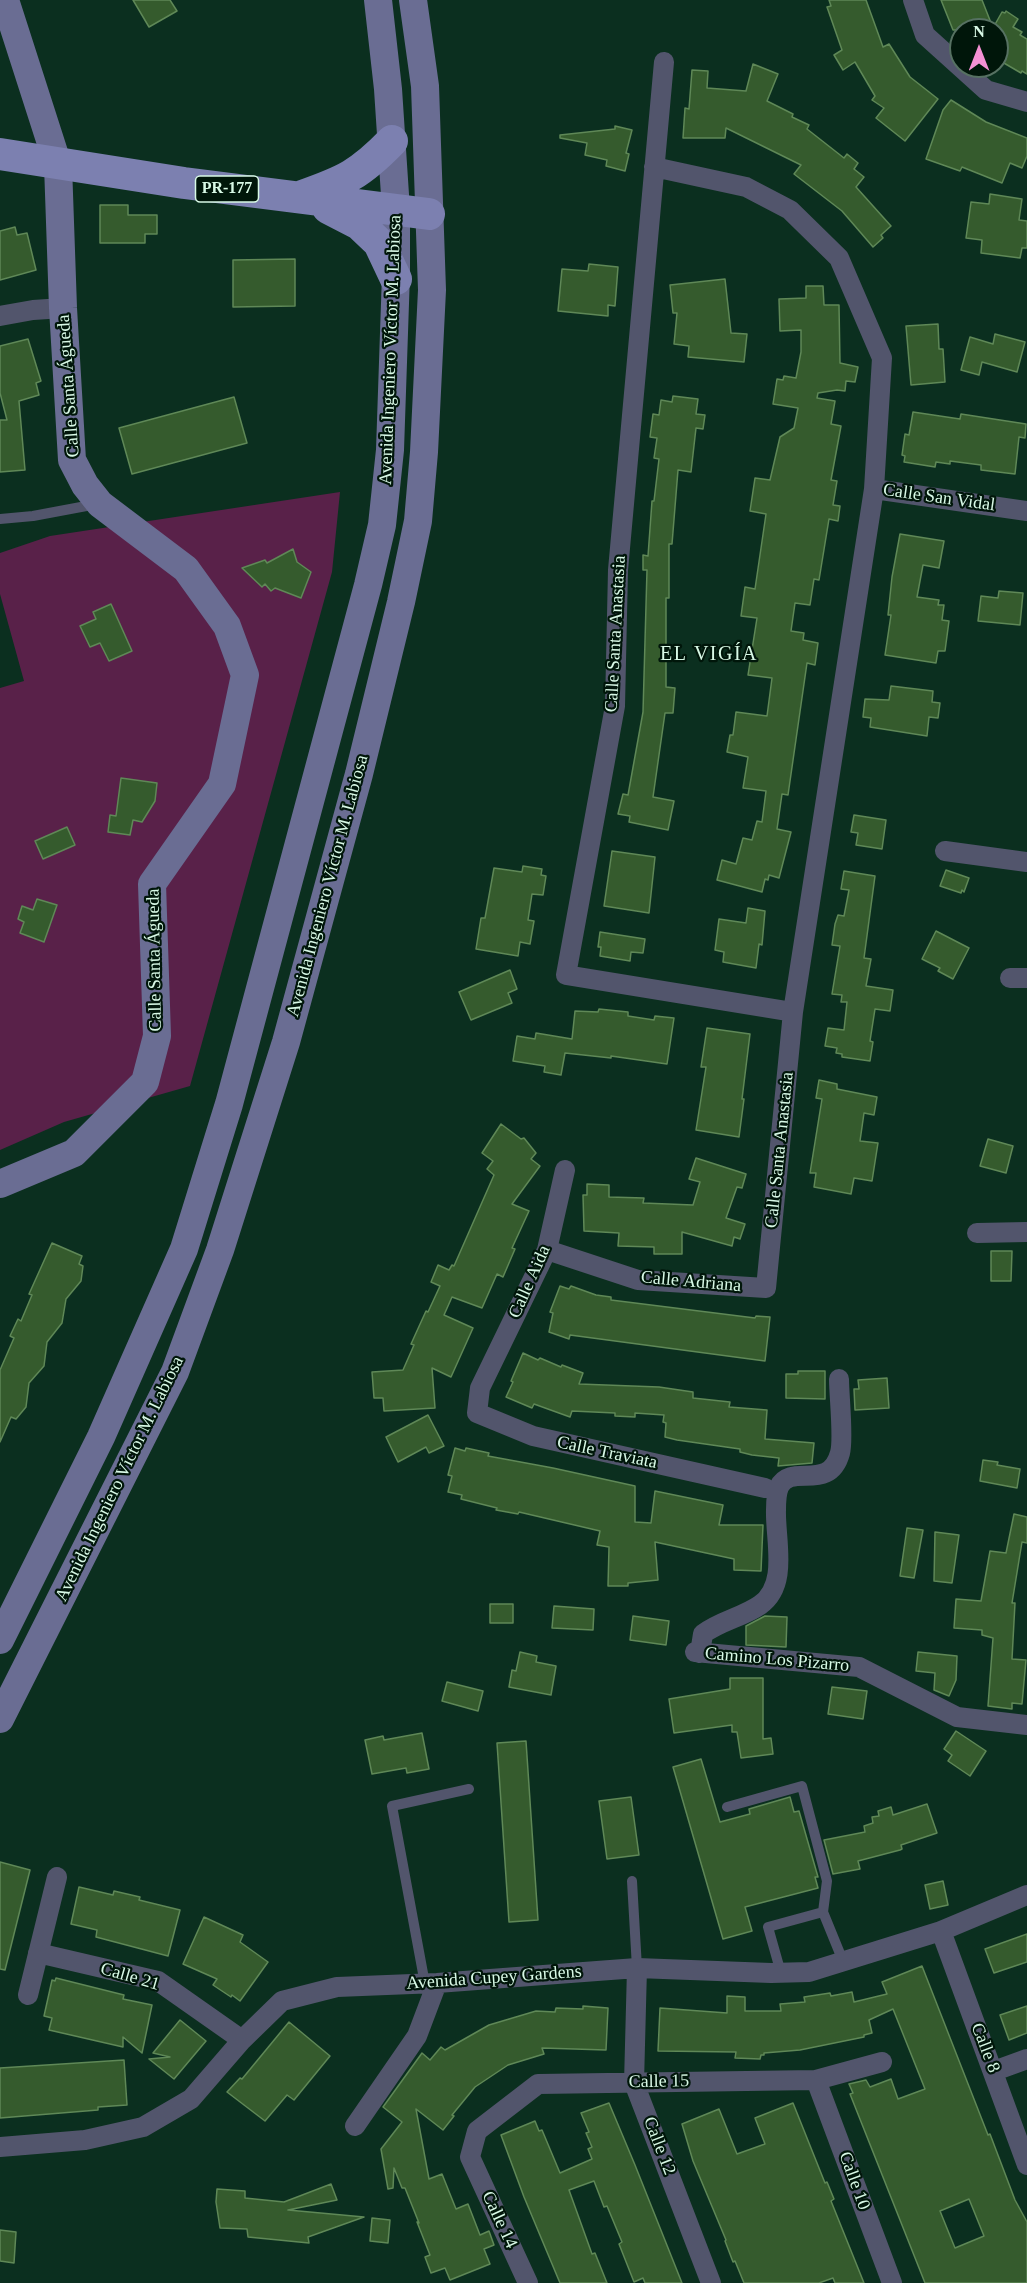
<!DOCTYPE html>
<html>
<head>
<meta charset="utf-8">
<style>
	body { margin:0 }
	#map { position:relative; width:1027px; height:2283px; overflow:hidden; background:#0b2f1f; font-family:"Times New Roman",serif }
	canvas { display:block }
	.north { position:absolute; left:949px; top:18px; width:60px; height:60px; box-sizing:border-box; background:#00160a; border:2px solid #567162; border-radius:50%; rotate:0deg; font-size:16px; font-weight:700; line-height:24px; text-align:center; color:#d8f9e6 }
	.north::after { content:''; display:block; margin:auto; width:21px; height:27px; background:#f491d4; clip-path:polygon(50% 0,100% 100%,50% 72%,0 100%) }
</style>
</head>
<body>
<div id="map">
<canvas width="1027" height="2283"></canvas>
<div class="north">N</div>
</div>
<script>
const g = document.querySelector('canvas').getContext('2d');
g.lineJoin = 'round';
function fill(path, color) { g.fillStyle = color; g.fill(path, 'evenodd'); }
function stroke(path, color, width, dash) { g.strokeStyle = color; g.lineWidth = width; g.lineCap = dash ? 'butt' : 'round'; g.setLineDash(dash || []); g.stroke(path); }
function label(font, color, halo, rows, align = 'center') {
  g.font = font + ' "Times New Roman",serif'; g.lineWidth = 4.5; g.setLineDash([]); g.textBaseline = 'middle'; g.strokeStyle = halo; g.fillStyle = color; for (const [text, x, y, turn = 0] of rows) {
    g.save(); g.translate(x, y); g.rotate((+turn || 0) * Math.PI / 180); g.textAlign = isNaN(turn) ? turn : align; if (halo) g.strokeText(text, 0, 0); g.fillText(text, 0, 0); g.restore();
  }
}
fill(new Path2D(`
	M340,492L332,572L190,1086L64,1122L0,1150V688L24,681L0,594V553L50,536Z`), '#592149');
const building = new Path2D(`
	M133,0H170L177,11L149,27Z
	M829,0H866L883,47L889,44L910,77L938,99L905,141L876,118L884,108L872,100L875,96L855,62L843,70L834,55L842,50L827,7L831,6Z
	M941,0H982L993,28L1002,12L1005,13L1006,11L1018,19L1013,27L1022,32L1020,35L1027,39V74L1022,71L1021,73L997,59V30H953Z
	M753,64L778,74L767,101L793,114L792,117L809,125L807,129L844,158L847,154L858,163L854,169L864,177L856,187L891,226L881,235L883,238L873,247L842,211L794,174L801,165L726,128L725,138H683L685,108L689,109L692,70L708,71L707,88L746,91Z
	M951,100L986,122L1027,138V156L1022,168L1010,163L1002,183L962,167L960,171L926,159L943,110Z
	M615,126L632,130L626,153L629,154L625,171L606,166L607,160L585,155L587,143L560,138V135L615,129Z
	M990,194L1022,199L1019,220L1027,221V248H1022L1020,258L981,253L982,240L966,238L971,202L989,204Z
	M100,205H128V215H157V234H145V243H100Z
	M15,227L17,235L27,233L36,270L0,280V231Z
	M295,259V306L233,307V260Z
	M589,264L618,267L615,306L608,305V316L558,311L562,269L588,271Z
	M725,279L731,333L747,334L744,362L688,357L689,346L674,344L677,313H673L670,285Z
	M806,286H823L824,305H839L840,363L858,367L855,382L846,381L845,391L837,390L818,393L817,398L835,401L831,424L841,426L831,480L837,481L833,505L840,506L838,521L829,519L819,580L814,579L810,605L795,603L791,631L804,633L803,640L818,643L815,665L807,663L788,795L782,794L777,829L791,832L779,878L769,875L768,880L765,879L762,892L717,880L722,860L736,864L743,838L752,840L757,821L762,822L766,791L743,788L748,757L727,752L730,735H733L736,712L767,716L772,678L748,675L757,618L741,616L745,587L755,589L766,514L750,511L755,478L770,480L780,437L794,428L798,408L773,404L777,379L783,380L784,376L796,378L801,352V330L780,331L779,299L806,298Z
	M938,324L939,349H943L945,382L911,385L906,326Z
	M995,334L1025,342L1017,372L982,362L979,375L961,370L970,337L993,344Z
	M28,339L41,381L36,383L39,395L19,401L25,470L0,472V420H7L0,393V346Z
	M673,396L698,399L696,414L705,415L703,429L696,428L691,472L678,470L672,544H669V598H666V687L675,688L673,713H665L653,797L674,801L668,830L629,822L630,816L618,814L623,794L628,795L643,712L647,570H643V555L648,556L652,501H654L659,459L654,458L657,438L650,437L653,414L659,415L661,400L672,402Z
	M234,397L247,443L132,474L119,428Z
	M913,412L960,419L961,414L1026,424L1025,438L1019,437L1015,474L981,470V465L950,461V464L936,462L935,467L904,462L905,456L902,455L905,434L909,435Z
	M900,534L944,541L939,568L923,565L917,597L939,600L938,605H944L942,620L949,621L945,651H938L936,663L885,655L891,615H888L892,577Z
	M293,549L297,562L311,572L301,598L275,588L271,591L265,584L262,587L242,568L265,560L267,563Z
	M999,591L1023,593L1020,625L978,621L981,596L998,598Z
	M111,604L132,651L109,661L100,643L90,647L80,626L96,619L93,612Z
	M891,686L933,691L932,702L940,703L938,718L929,717L927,736L870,727L871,718L863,717L865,699L889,700Z
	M121,778L157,783L155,801L142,822L133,820L130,835L108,832L110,815L116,816Z
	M854,815L886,820L882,849L856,845L858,833L851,832Z
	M67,827L75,845L43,859L35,841Z
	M612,851L655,857L649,913L604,906Z
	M523,866L542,869L541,875L546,876L543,895L532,894L528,920L534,921L530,944L520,942L518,956L476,949L481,918H485L494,868L522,872Z
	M946,870L969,878L964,892L962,890L961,893L940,886Z
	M844,871L875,876L864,958L871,959L866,986L893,990L890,1011L875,1009L870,1041L873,1042L870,1061L842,1057V1054L836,1053L837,1048L825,1046L828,1028L844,1030L847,1002H841L842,995L832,994L840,946L832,945L835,924L838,915L844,916L849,890L841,889Z
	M37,899L57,905L44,942L20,933L24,922L18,919L22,906L33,910Z
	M748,908L765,911L762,945L759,944L756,968L723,962L724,952L715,950L719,919L746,923Z
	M936,931L969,948L953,979L938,971L940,968L922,959Z
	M600,932L645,939L643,953L631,952L630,961L600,956L601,947H598Z
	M510,970L517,989L508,993L512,1003L471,1020L459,992Z
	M599,1009L628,1012V1016L654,1020L655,1016L674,1018L667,1064L611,1056V1058L565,1053L561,1075L544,1072L545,1066L513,1061L517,1036L535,1039L536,1033L572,1039L575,1011L598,1012Z
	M707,1028L750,1034L742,1099H744L739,1137L696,1130L706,1067H701Z
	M819,1080L837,1084V1089L877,1097L874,1115L864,1113L860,1141L878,1143L872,1181L854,1178L851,1194L814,1187L816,1173H810L822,1099L816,1098Z
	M501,1124L521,1139L524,1138L536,1153L531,1159L540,1166L512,1204L529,1211L512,1248L515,1249L503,1277L497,1274L482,1308L452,1297L444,1315L473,1328L451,1377L432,1368L435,1408L384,1411L383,1398H374L372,1372L403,1370L414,1345L411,1344L426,1311L428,1312L440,1286L431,1282L438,1265L449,1270L452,1265L454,1266L494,1175L487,1169L493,1161L482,1153Z
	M988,1139L1013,1146L1006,1173L980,1166Z
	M696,1158L746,1174L742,1188L737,1187L726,1218L745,1224L740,1239L734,1237L732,1246L682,1232V1254H654V1247L618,1246L619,1233L584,1231L583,1195H587V1184L609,1185V1197L644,1198L643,1203L693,1205L700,1182L689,1179Z
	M52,1243L82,1256L79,1264L83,1266L81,1281L66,1299L62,1323L47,1342L44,1366L29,1383L26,1407L16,1419L11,1417L0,1442V1370L14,1338L10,1336L18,1319L21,1321L32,1295L29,1294Z
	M991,1251H1012L1011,1281H991Z
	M560,1286L569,1289L571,1286L596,1295L611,1297V1300L755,1318L756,1316L770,1317L765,1361L570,1335L569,1339L549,1332L553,1313L550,1312Z
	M523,1353L538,1360L540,1358L561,1367L562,1365L583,1373L579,1384L659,1387L693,1392V1398L730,1402L729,1407L767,1410L765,1439L814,1443L812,1463L778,1466L779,1458L752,1455L740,1452V1449L677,1440L665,1437L666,1423L663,1422L664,1415L635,1413V1417L615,1416V1413L572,1411L570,1417L534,1404L532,1408L506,1397L513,1382L511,1381Z
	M798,1371H825V1399L786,1398V1374H798Z
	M887,1378L889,1408L855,1410L854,1389H859L858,1380Z
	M428,1415L444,1446L429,1453L426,1447L398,1462L386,1437Z
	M455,1448L465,1451L466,1448L489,1453L488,1456L553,1468L635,1486V1522L651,1523L655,1491L723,1505L719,1525H763L761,1571L734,1570V1559L655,1542L658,1580L628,1583V1586H608L609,1547L597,1545L600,1531L519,1512L518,1514L496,1510L497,1508L461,1499L462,1495L448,1492L452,1476L448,1475Z
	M983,1460L998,1462L997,1465L1020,1469L1017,1488L980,1481Z
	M1014,1514L1027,1517V1543L1022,1542L1012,1603H1015L1012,1659L1026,1660L1022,1704L1012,1703V1709L988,1706L993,1638L982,1635V1630L954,1628L956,1599L981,1601L990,1551L1006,1553Z
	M907,1528L923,1530L914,1578L900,1576Z
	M935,1532L959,1535L952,1583L934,1581Z
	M490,1604H513V1623H490Z
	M554,1606L594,1609L593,1630L552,1628Z
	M633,1616L669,1621L666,1645L630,1640Z
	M765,1616L787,1617L786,1647L746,1645V1626Z
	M520,1652L537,1656L536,1662L556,1666L551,1695L509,1687L512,1670L516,1671Z
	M918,1652L957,1656L956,1680L949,1696L934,1690L935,1673L916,1671Z
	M730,1678H763V1739L771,1738L773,1754L741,1758L737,1732H732V1725L674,1733L669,1699L730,1689Z
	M447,1682L483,1691L478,1711L442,1701Z
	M832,1687L867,1691L863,1719L828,1714Z
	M956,1731L986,1751L970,1776L948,1761L952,1755L944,1749Z
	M422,1733L429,1769L407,1773L406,1768L372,1774L365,1740L383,1736L384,1740Z
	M526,1741L538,1920L509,1922L497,1743Z
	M701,1759L720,1822L750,1814L749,1809L790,1797L794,1812L799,1811L818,1877H815L818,1888L745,1907L752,1931L723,1939L673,1767Z
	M631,1797L639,1855L607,1859L599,1801Z
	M927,1804L937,1833L901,1845L902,1849L900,1850L858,1861L860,1869L833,1874L824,1840L865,1832L864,1826L873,1823L872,1817L879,1816L878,1811L891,1807L893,1815Z
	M0,1862L30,1870L5,1970L0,1969Z
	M943,1881L948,1905L930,1909L925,1885Z
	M79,1887L113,1895L114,1891L140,1897L139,1900L180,1910L168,1956L96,1937L97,1930L71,1924Z
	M204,1917L243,1935L240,1942L268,1962L240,2001L232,1995L231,1997L213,1985L217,1979L183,1964Z
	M1027,1934V1962L994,1973L985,1949Z
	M922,1966L988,2135L990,2134L1015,2200L1027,2222V2283H925L850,2094L853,2093L849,2084L866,2080L870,2087L891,2079L898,2099L925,2089L893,2009L869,2020L872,2033L864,2035V2037L800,2050L764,2053V2055H761L760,2059L735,2058L736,2052L658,2051L660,2008L727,2013V1996L745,1997V2011H781L780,2004L805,2002L804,1997L830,1993L831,1996L852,1992L854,2002L887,1994L882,1982ZM969,2199L984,2236L955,2248L940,2211Z
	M56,1978L124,1995L123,1999L152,2005L142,2053L123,2037V2047L49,2030L52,2018L44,2016L52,1980L55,1981Z
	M583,2006L608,2008L606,2050L542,2048L544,2054L508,2065L475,2087L452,2115L454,2116L443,2130L416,2109L429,2179L442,2174L456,2209L468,2204L480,2235L489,2231L494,2245L484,2249L490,2264L450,2280L445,2268L431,2273L425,2257L430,2255L417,2222L419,2223L405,2188H402L394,2168L393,2188L388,2189L381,2149L402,2122L383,2107L422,2053L430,2060L441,2047L445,2050L489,2025L536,2011L555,2012L556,2008L583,2009Z
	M1027,2006V2033L1009,2040L1000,2015Z
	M180,2020L206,2041L174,2079L149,2059L170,2057L153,2053Z
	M289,2022L330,2056L294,2100L287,2095L265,2121L227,2092L240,2078L242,2079Z
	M124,2060L127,2105L98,2107V2110L0,2118V2068Z
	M609,2103L635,2165L682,2283H645L643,2278L634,2282L619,2244L622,2242L607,2206L604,2207L594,2181L569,2190L592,2254L595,2253L607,2283H560L524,2197L501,2135L535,2121L539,2131L542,2130L560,2173L592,2159L588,2149L592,2147L586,2133L589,2132L581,2113Z
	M793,2103L825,2183L827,2182L834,2199L831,2201L864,2283H835L833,2278L819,2283H744L735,2261L733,2262L725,2241L726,2240L693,2161L682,2124L719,2109L737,2154L765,2144L755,2118Z
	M331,2184L337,2200L288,2210L364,2217L308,2237L309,2243L248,2237L247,2229L220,2228L216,2202L217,2189L245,2191V2198L284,2202Z
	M372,2218L390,2220L388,2243L370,2241Z
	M0,2230L16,2232L14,2263L0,2261Z`);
fill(building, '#355b2d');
stroke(building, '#5f8857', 1.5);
stroke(new Path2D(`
	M0,519L33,516L97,504
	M727,1807L802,1786L827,1881L823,1912
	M632,1881L637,1968
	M781,1973L768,1927L823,1912L843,1961
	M425,1984L392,1806L469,1789`), '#52556c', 10);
stroke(new Path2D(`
	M913,0L925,35L986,90L1027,102
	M664,62L618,570L615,706L566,975L793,1012
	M0,316L33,310L63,308
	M874,489L1027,511
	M945,851L1027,862
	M1010,978H1027
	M565,1170L547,1250L480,1388L477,1413L533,1436L765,1488
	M977,1233L1027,1232
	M547,1250L638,1280L766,1288L793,1012L874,489L882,358L839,258L790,210L746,187L654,167
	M695,1652L859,1667L957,1717L1027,1725
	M700,1653L703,1634C720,1621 743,1617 760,1605C789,1585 775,1540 776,1510C776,1503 776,1494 779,1487C791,1462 829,1493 840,1453C844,1439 839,1396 839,1379
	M941,1931L1027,2165
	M38,1953L158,1981L242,2040
	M637,1968L634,2083L711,2283
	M28,1995L57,1877
	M994,2071L1027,2059
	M816,2080L892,2283
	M355,2126L417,2036L437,1983
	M0,2147L85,2140L143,2127L191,2099L242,2040L282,2001L337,1987L437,1983L637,1968L771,1973L809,1972L941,1931L1027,1895
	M528,2283L470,2157L477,2131L538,2084L816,2080L882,2062`), '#52556c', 20);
stroke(new Path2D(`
	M0,1184L74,1153L145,1082L157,1036L152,884L222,784L245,675L227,626L186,569L100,504L85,485L72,460L63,308L58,165L5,0
	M0,1640L101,1437L184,1249L229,1104L368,585L382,525L390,450L396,274V210L388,89L378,0
	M0,1719L175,1372L220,1250L286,1042L359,774L401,602L418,521L424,452L432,290L425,86L413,0`), '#6a6d93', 28);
stroke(new Path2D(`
	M0,154L184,183L429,214
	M302,196C345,181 360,174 392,141
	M328,208L359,224L379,243L396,279`), '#7c80b0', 32);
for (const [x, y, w] of [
	[227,189,63]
]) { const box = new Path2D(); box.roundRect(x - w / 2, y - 13, w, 26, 4.5); g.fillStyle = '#00160a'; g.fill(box); stroke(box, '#d8f9e6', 1.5); }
label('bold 16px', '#d8f9e6', null, [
	["PR-177",227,189]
]);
label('18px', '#d8f9e6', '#00160a', [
	["Avenida Ingeniero Víctor M. Labiosa",391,350,-88],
	["Calle Santa Águeda",69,386,-94],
	["Calle San Vidal",939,498,8],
	["Calle Santa Anastasia",616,634,-87],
	["Avenida Ingeniero Víctor M. Labiosa",328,886,-75],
	["Calle Santa Águeda",155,960,-91],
	["Calle Santa Anastasia",780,1150,-84],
	["Calle Aida",530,1282,-66],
	["Calle Adriana",691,1282,5],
	["Calle Traviata",607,1453,12],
	["Avenida Ingeniero Víctor M. Labiosa",120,1479,-64],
	["Camino Los Pizarro",777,1660,5],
	["Calle 21",130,1977,16],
	["Avenida Cupey Gardens",494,1978,-4],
	["Calle 8",985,2048,69],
	["Calle 15",659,2082,-1],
	["Calle 12",659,2146,69],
	["Calle 10",854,2181,70],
	["Calle 14",499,2220,65]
]);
g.letterSpacing = '1.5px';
label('20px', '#d8f9e6', '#00160a', [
	["EL VIGÍA",709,655]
]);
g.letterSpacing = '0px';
</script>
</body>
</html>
